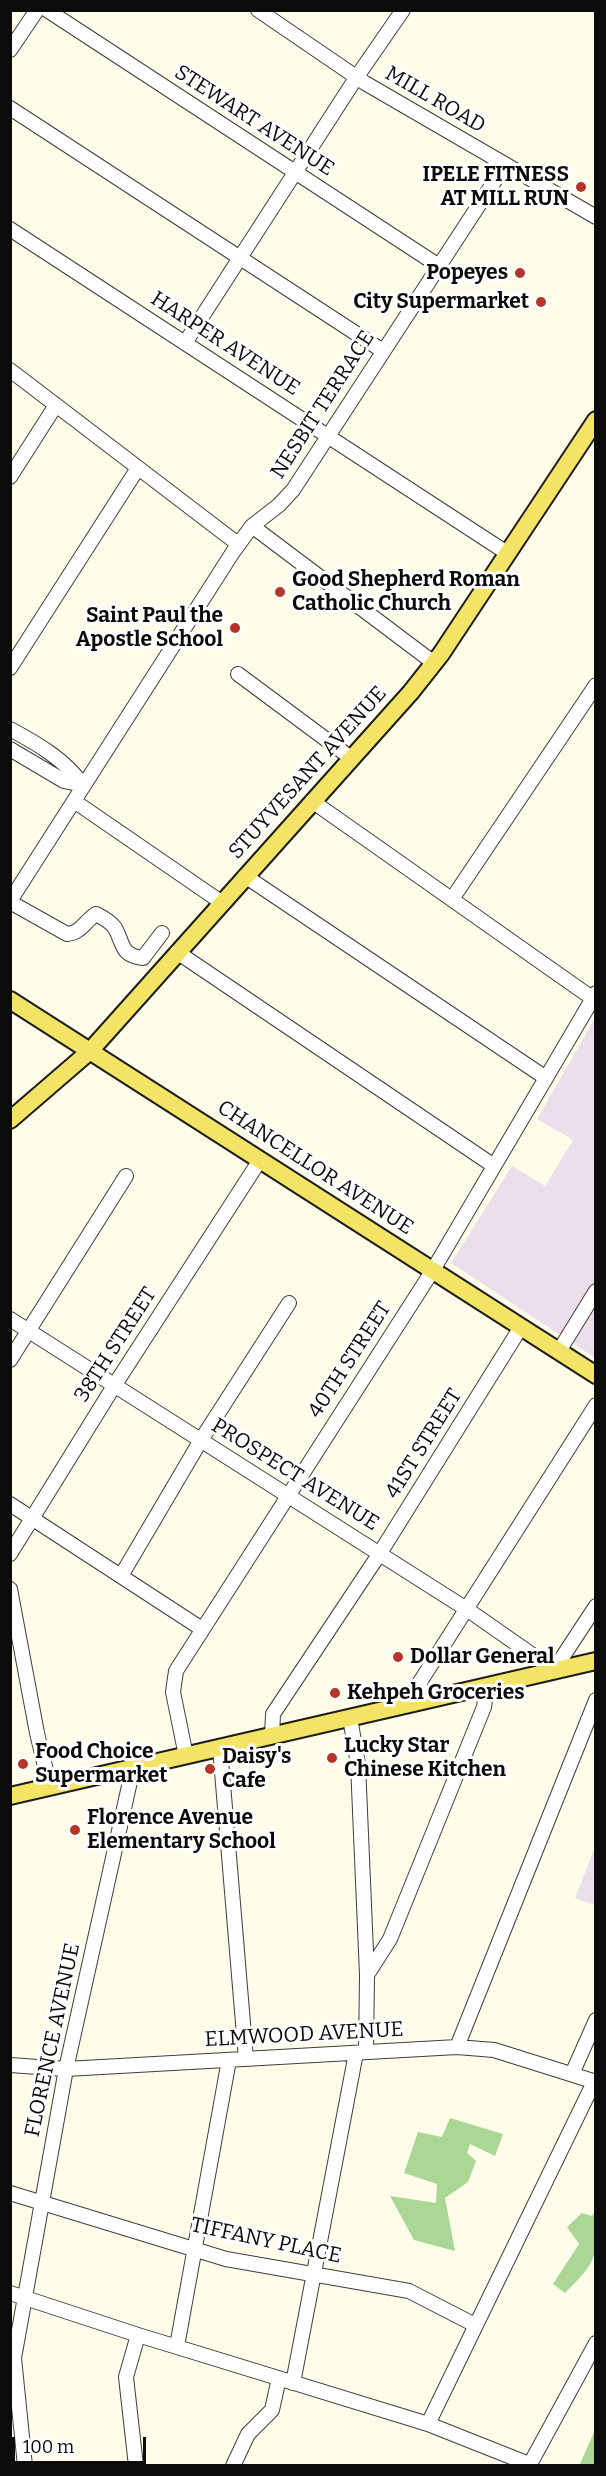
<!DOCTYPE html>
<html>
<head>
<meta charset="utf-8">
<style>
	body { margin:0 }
	#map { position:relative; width:606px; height:2476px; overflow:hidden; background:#fefdea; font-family:Bitter,serif }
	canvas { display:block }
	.frame { position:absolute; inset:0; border:12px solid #0b0b0b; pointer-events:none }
	.scale { position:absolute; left:12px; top:2437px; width:134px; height:27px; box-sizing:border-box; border:3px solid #0b0b0b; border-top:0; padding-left:8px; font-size:18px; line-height:21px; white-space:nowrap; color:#0b0b0b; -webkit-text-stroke:4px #fff; paint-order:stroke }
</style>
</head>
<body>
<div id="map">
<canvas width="606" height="2476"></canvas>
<div class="frame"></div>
<div class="scale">100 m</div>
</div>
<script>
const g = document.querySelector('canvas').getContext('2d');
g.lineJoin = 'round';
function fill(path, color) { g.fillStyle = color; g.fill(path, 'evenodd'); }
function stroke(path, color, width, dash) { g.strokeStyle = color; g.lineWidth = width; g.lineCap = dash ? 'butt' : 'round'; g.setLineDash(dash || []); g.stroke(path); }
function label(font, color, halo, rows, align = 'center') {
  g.font = font + ' Bitter,serif'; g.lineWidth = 6; g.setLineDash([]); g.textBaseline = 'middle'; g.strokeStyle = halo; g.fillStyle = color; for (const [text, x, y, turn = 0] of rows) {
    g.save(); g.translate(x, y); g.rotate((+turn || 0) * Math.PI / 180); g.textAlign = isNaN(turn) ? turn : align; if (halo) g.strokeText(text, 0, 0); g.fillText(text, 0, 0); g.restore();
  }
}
fill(new Path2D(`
	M595,1018V1358L451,1263L512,1166L545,1186L573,1140L537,1119Z
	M595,1847L596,1905H595L575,1898Z`), '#eadfea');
fill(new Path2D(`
	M450,2118L503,2134L495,2156L470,2144L467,2153L476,2161L468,2182L445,2198L455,2251L414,2240L390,2196L436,2203L437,2184L404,2173L418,2132L442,2137Z
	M595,2211C596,2257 600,2259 565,2293L553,2284L579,2244L567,2227L582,2213L592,2216Z
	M595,2430V2465H580V2464Z`), '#aad796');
const minor = new Path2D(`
	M47,10L439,266
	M258,10L365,83L596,217
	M10,50L37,10
	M10,108L383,351
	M10,229L507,553
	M185,343L356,78L403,10
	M10,370L238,544
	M10,477L56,405
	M252,526L434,663
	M10,668L138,468
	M238,674L351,758
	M10,729C38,744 64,759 83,785
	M10,749L64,781L83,785
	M74,801L221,902
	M312,801L592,998
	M245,876L546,1078
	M452,899L596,685
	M10,901L233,552L252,526L279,505L293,490L505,165
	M10,902L67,934C81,933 85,921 96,914C102,917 111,922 115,928C124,944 120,955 143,958L162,933
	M177,952L494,1166
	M10,1319L468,1610L554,1670L596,1606
	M559,1351L596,1291
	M10,1360L126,1176
	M10,1504L202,1629
	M10,1554L114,1386L260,1160
	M121,1576L201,1440L289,1303
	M10,1589L37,1733L50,1787
	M420,1701V1682L596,1405
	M350,1718L358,1764L367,1975L366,2052
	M272,1736L273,1714L380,1553L521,1327
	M220,1748L246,2059
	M186,1756L173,1692L176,1671L433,1270L596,993
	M367,1975L390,1939L484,1707L487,1686
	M457,2047L596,1700
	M10,2065L66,2069L457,2047L494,2050L596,2082
	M572,2074L596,2020
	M10,2193L226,2259L409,2291L475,2325
	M10,2293L138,2335L428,2424L529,2464
	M177,2346L229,2060
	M293,2383L356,2053
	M428,2424L594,2082
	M25,2466L14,2358L66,2069L133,1768
	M136,2466L126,2377L138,2335
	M233,2466L248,2434L272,2410L279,2378
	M529,2466L596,2343`);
const major = new Path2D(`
	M10,1000L596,1375
	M10,1120L90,1051L411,692L441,654L596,420
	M10,1796L596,1661`);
stroke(minor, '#3e3e3e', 16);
stroke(major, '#1c1c1c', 20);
stroke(minor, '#fff', 14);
stroke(major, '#f3e465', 16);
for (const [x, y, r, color] of [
	[581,187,6,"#b53629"],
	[520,273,6,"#b53629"],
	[541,302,6,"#b53629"],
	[280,592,6,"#b53629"],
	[235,628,6,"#b53629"],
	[398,1657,6,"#b53629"],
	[335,1693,6,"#b53629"],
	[332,1758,6,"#b53629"],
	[23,1764,6,"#b53629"],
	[210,1769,6,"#b53629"],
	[75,1830,6,"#b53629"]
]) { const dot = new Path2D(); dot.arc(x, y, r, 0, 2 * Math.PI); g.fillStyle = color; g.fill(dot); stroke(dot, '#fff', 2); }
label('21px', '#0b0b0b', '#fff', [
	["MILL ROAD",435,100,30],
	["STEWART AVENUE",254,121,33],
	["HARPER AVENUE",225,344,33],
	["NESBIT TERRACE",323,405,-57],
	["STUYVESANT AVENUE",308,773,-48],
	["CHANCELLOR AVENUE",315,1168,33],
	["38TH STREET",116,1345,-57],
	["40TH STREET",350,1360,-57],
	["41ST STREET",424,1444,-58],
	["PROSPECT AVENUE",295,1475,32],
	["ELMWOOD AVENUE",304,2035,-3],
	["FLORENCE AVENUE",53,2040,-78],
	["TIFFANY PLACE",266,2241,12]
]);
label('bold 21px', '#0b0b0b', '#fff', [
	["IPELE FITNESS",569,175,"right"],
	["AT MILL RUN",569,199,"right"],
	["Popeyes",508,273,"right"],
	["City Supermarket",529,302,"right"],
	["Good Shepherd Roman",292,580],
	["Catholic Church",292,604],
	["Saint Paul the",223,616,"right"],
	["Apostle School",223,640,"right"],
	["Dollar General",410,1657],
	["Kehpeh Groceries",347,1693],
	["Lucky Star",344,1746],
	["Chinese Kitchen",344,1770],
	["Food Choice",35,1752],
	["Supermarket",35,1776],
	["Daisy's",222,1757],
	["Cafe",222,1781],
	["Florence Avenue",87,1818],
	["Elementary School",87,1842]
], 'left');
</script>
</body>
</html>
